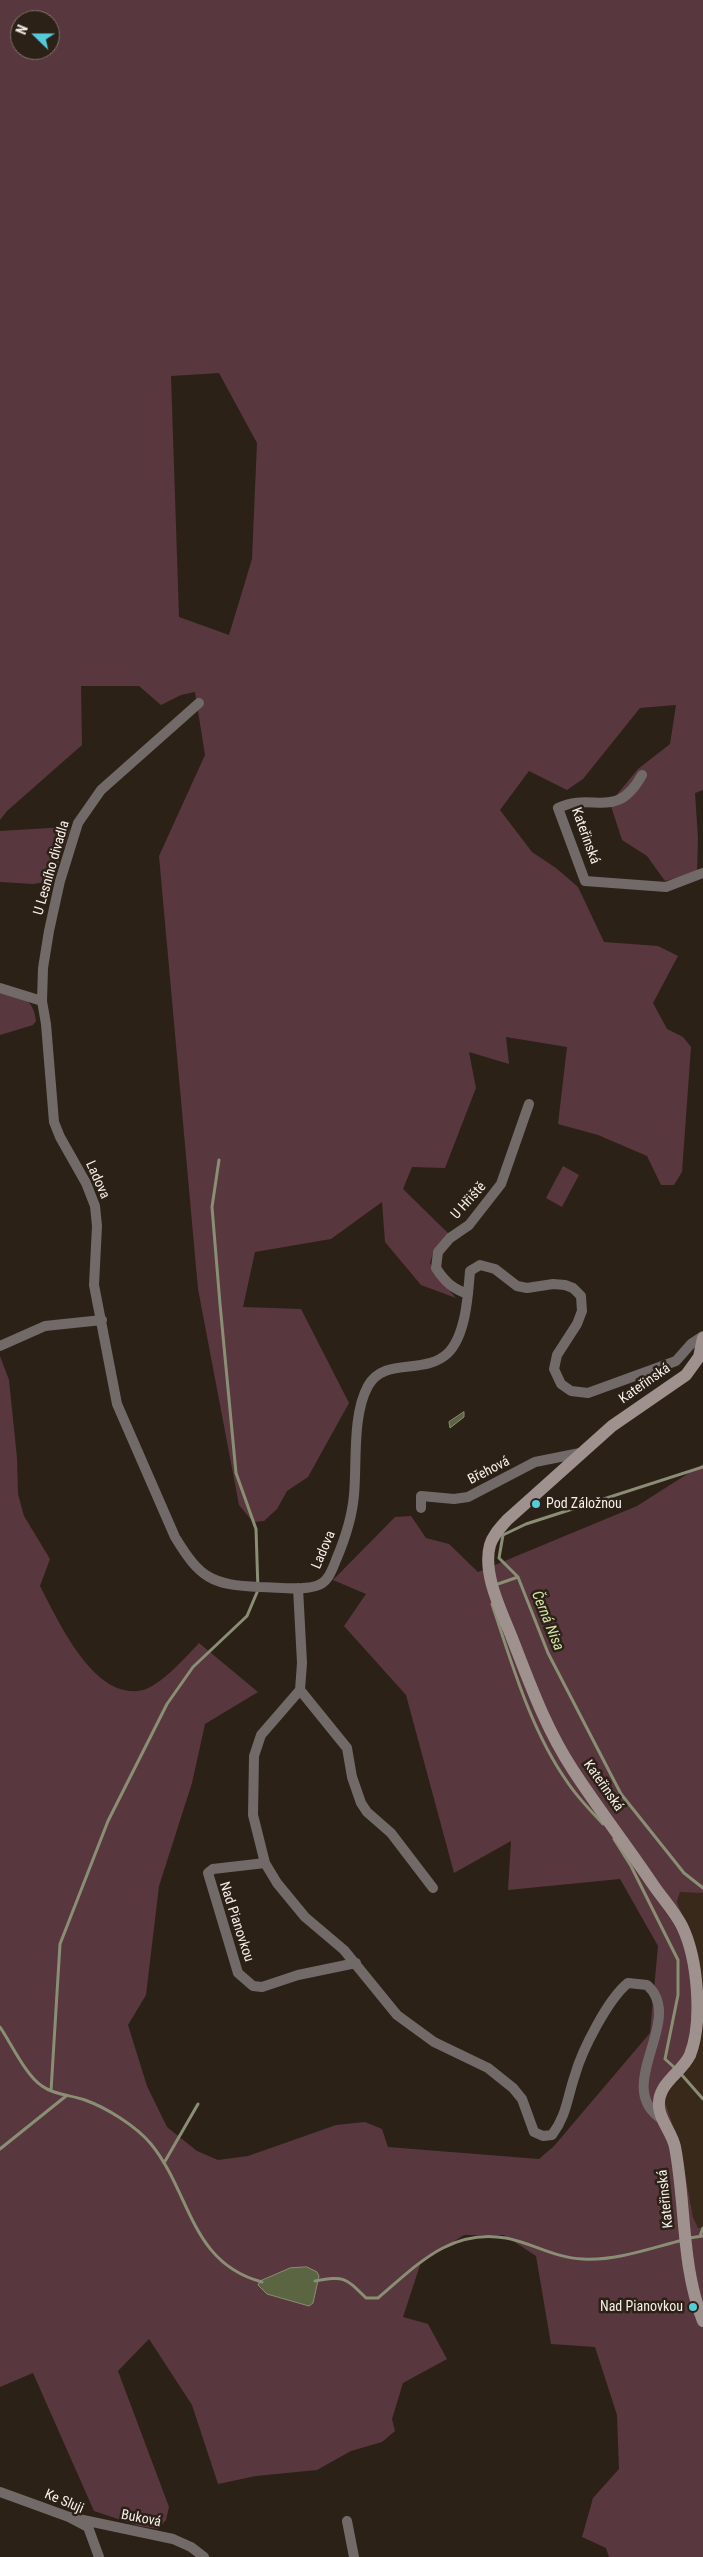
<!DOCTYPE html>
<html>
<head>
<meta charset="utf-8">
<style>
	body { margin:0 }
	#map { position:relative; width:703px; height:2557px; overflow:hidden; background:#2c2117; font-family:"Roboto Condensed",sans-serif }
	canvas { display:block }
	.north { position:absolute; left:10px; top:10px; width:50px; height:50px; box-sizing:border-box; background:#2c2117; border:1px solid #7d736b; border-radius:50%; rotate:292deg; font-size:14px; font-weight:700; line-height:20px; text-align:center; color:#f6eee8 }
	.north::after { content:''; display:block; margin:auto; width:18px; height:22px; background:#53cbdb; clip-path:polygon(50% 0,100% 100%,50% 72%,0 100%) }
</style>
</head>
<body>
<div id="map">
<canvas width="703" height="2557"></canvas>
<div class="north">N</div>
</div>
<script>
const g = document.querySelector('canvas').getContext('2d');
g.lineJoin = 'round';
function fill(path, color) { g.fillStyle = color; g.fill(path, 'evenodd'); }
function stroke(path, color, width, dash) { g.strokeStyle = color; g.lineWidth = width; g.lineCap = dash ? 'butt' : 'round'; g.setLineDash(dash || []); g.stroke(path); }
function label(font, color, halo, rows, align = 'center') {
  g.font = font + ' "Roboto Condensed",sans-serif'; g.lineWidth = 5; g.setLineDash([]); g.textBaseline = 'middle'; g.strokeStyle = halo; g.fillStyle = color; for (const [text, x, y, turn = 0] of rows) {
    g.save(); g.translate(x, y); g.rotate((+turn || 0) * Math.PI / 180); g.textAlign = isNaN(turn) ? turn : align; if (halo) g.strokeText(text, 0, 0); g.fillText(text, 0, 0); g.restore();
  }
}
fill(new Path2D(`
	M692,1891L703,1893V1998L694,1943L677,1902L680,1892Z
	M703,2022V2227L698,2228L693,2217L680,2146L664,2099L702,2035Z`), '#39291b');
fill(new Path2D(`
	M0,0H703V790L695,793L698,838L697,872L665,881L647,856L622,840L610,803L638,769L670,744L676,705L640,708L583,779L567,790L529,771L500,810L532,852L556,868L578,887L604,942L658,946L678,956L653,1003L667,1029L683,1037L691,1047L682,1172L674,1185H661L647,1156L598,1135L558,1124L567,1047L506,1037L509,1064L469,1052L476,1088L445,1168L412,1167L403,1189L449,1234L434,1250L430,1263L436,1275L456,1298L421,1285L385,1242L382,1202L331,1239L255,1252L243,1307L301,1309L349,1403L308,1477L287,1491L277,1509L264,1521L253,1522L239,1505L198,1289L159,856L205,755L195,692L181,695L161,705L139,686H81L82,745L7,811L0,820ZM20,20H50V50H20ZM219,373L257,443L252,559L229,635L179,617L171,376Z
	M66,827L70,830L52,881L33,884L0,882V831Z
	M0,993C22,999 33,996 36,1021L33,1025L0,1035Z
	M563,1166L579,1175L562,1207L546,1198Z
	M0,1356L9,1380L17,1458L18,1494L24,1516L50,1559L40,1586C58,1620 94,1702 143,1690C160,1686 187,1656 199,1643L258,1692L205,1724L192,1783L159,1886L146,1995L128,2025L147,2086L167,2127L197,2151L218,2160L248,2156L336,2125L365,2122L382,2129L388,2147L539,2159L554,2146L650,2033L658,1946L620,1879L508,1890L511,1841L454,1873L406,1695L344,1626L366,1594L333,1580L395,1517L411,1516L426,1538L449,1544L478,1572L637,1506L703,1464V1893L680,1892L677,1902C699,1954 703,2002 696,2058L668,2075L664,2099L680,2146L693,2217L698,2228L703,2227V2557H609L606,2548L582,2537L593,2498L619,2469L617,2415L595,2347L551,2344L536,2256L504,2235H464L421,2262L403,2317L428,2324L447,2359L403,2383L392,2419L395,2431L382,2442L351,2451L317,2470L256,2476L218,2484L192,2405L149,2339L118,2371L169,2507L166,2520L158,2529L139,2526L94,2511L33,2373L0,2387ZM307,2267L309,2306L289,2300Z`), '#59373e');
const water = new Path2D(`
	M464,1412V1417L450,1428L449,1422Z
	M307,2267L317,2272L319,2276L313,2303L309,2306L267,2294L258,2285L260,2281L290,2268Z`);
fill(water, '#5b6542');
stroke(water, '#8a8e74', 1);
stroke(new Path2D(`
	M703,1467L526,1524L503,1535L499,1558L518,1577L548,1653L621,1794L684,1873L703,1888
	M495,1585L518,1577
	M492,1604C512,1664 531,1731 568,1783C578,1798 591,1811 603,1824
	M614,1839L631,1866L678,1960V1995L665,2059L675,2068
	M0,2027C11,2043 26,2076 42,2086C54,2095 71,2095 85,2100C107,2108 136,2126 151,2144C191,2193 190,2263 262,2282
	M681,2074L703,2099
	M51,2091L60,1944L108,1821L167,1704L193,1667L247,1616L258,1590L256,1529L236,1473L220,1304L212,1207L219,1160
	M0,2149L66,2096
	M164,2163L198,2104
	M700,2236L703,2228
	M689,2238L703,2236
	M315,2281C345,2276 345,2277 366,2298H378C416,2266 450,2228 506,2238C532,2243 555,2258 583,2259C616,2261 651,2248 683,2240`), '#8a8e74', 3);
stroke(new Path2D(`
	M199,703L101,790L78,823L60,881L49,931L43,968L42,1001L46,1024L54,1122L60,1137L86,1183L95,1206L97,1226L94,1285L117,1404L175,1537C200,1578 211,1585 260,1587C278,1587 299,1591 316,1586C328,1583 332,1570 336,1560C345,1539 352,1518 354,1495C357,1463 352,1415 368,1386C385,1356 424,1376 448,1353C466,1335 468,1295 470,1271L480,1265L495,1269L517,1286L527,1288L553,1284L565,1285L573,1288L581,1296L582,1311L577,1324L557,1355L554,1369L561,1384L571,1391L588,1393L676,1361L691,1344L703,1336
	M642,775C616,822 593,791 558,808L585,881L666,887L703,873
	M0,988L42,1001
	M468,1294C453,1289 445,1282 436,1268L438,1252L450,1238L469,1225L501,1184L529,1104
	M0,1346L45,1326L102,1320
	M421,1508V1496L454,1499L468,1497L535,1462L580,1453
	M298,1588L302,1663L300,1690L261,1735L254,1756L253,1815L265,1863L277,1883L305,1917L344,1950L397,2015L434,2042L488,2068L513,2088L522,2099L534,2132L543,2136L552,2135C567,2115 567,2098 575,2075C582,2050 608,1999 628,1983L647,1985C687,2020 610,2087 663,2120
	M300,1690L347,1748L352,1777L361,1803L367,1812L391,1833L433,1888
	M265,1863L213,1869L208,1873L238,1973L253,1986L262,1987L298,1975L356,1963
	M0,2492L69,2517L88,2527L99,2557
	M69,2517L173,2539L191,2547L204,2557
	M347,2521L354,2557`), '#726a68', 10);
stroke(new Path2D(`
	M703,1338L699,1357L686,1375L612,1426L507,1520C500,1528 493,1535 490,1545C482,1574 502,1612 512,1638C530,1684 546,1729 573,1770C599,1810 628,1847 654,1886C663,1899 675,1912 682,1926C698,1959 703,2022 690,2055C681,2074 657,2083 659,2107C660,2121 672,2132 675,2147C686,2204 681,2266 703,2321`), '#9f928e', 12);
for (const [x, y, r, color] of [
	[536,1504,5,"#53cbdb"],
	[693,2307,5,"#53cbdb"]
]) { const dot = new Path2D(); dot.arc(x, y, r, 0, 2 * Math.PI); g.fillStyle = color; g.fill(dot); stroke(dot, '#2c2117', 2); }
label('14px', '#f6eee8', '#2c2117', [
	["Kateřinská",585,836,70],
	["U Lesního divadla",52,868,-74],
	["Ladova",97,1180,66],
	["U Hřiště",469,1201,-48],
	["Kateřinská",645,1384,-35],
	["Břehová",489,1471,-27],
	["Ladova",324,1550,-67],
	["Kateřinská",603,1786,55],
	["Nad Pianovkou",236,1922,72],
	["Kateřinská",666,2199,-96],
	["Ke Sluji",64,2502,23],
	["Buková",141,2519,11]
]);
label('14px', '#f6eee8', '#2c2117', [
	["Pod Záložnou",546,1504],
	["Nad Pianovkou",683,2307,"right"]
], 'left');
label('italic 15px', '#d1e5a5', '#2c2117', [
	["Černá Nisa",547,1621,68]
]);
</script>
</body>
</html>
